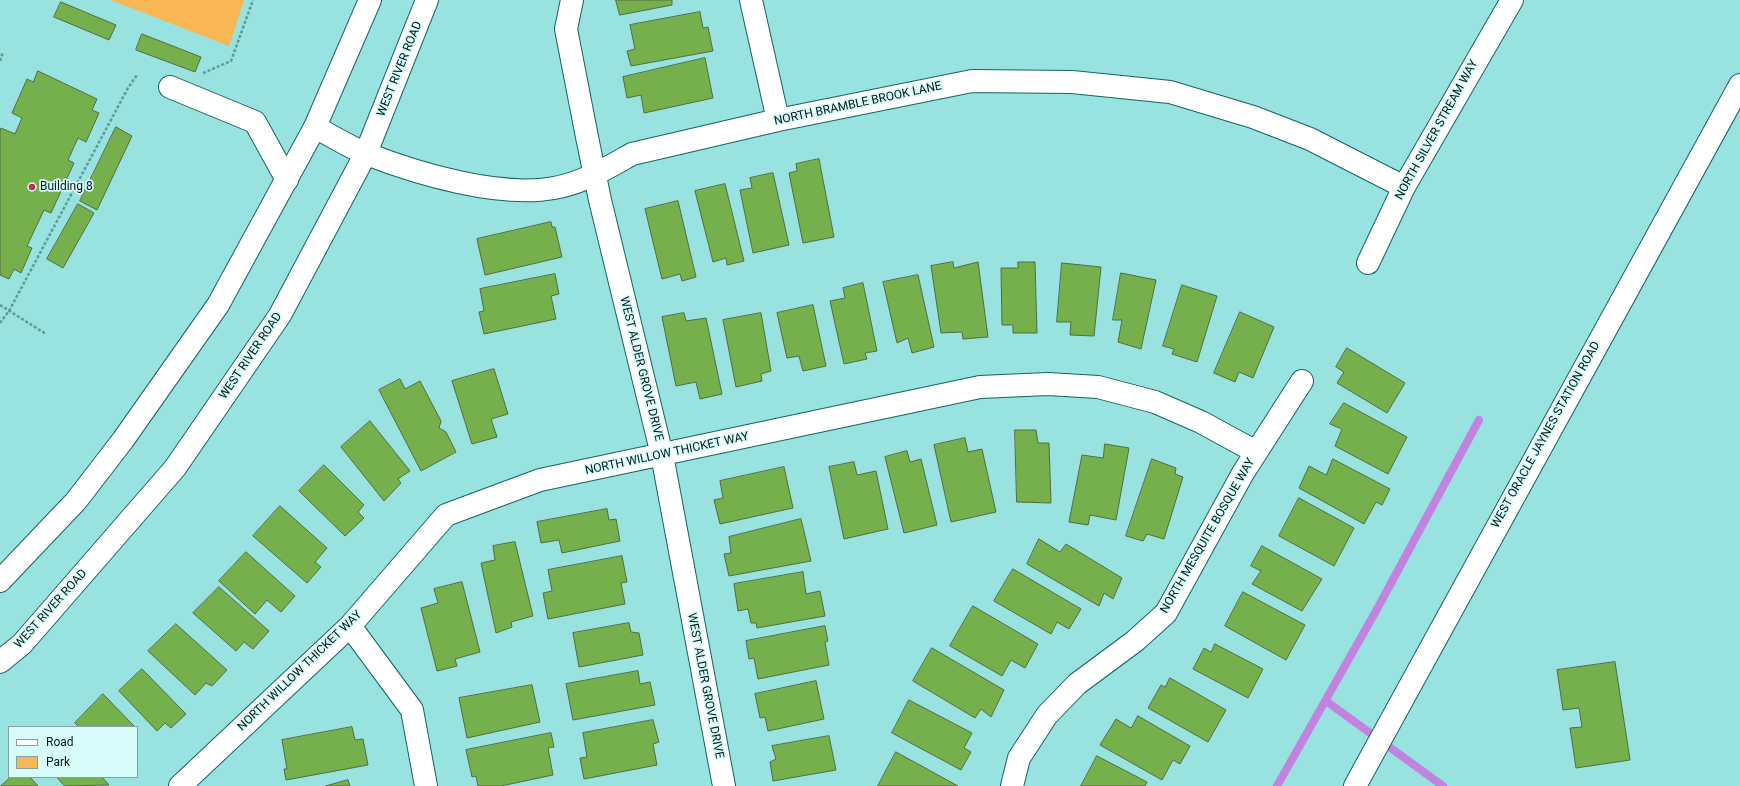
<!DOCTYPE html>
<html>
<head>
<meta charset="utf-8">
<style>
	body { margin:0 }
	#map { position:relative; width:1740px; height:786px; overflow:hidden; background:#98e2e0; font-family:Roboto,sans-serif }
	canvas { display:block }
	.legend { position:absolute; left:8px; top:726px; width:130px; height:52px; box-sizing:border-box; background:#d8fcfa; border:1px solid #82a1a0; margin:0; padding:5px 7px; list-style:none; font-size:12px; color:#001818 }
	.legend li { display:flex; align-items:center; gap:8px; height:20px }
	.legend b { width:20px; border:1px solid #82a1a0 }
</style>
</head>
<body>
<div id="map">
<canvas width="1740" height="786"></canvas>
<ul class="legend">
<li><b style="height:5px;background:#fff"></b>Road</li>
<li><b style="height:11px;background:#f8b655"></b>Park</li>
</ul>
</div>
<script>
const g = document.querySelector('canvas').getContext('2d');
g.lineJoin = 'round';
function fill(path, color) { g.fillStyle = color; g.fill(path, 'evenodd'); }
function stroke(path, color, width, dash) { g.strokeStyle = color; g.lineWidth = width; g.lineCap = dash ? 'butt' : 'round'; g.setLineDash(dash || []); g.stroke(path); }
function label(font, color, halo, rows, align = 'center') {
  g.font = font + ' Roboto,sans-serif'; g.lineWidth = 3.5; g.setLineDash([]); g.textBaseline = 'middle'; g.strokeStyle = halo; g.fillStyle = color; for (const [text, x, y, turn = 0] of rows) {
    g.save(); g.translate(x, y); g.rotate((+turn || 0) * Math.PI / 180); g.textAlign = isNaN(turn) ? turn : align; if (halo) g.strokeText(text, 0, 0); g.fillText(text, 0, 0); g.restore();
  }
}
fill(new Path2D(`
	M111,0H244L229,46Z`), '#f8b655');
stroke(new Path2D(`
	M1326,701L1443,786
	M1277,786L1376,611L1479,420`), '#c183df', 8);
const building = new Path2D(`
	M616,0H672V5L620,15Z
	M61,2L116,25L109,40L54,17Z
	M700,12L703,28L708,27L713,51L631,66L627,51L635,49L630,25Z
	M142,34L201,57L195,72L136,50Z
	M705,58L713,98L644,113L641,95L627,98L623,77Z
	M38,71L97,99L92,110L99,113L86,142L78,138L68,160L74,163L51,213L44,210L27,246L32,248L21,273L14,269L9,279L0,275V131L1,128L15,134L22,118L12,113L27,79L33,82Z
	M116,127L132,136L97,210L80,201Z
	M819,159L834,237L803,243L789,173L797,171L796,164Z
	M773,173L789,245L753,253L740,190L752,188L750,178Z
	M725,184L744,261L727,265L726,258L713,262L695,191Z
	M678,201L696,277L682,281L680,274L662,279L645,209Z
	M78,204L94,213L63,268L47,259Z
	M551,222L552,227H555L562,257L485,275L477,239Z
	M953,262L954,268L978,262L988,337L963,339L962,332L941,333L931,266Z
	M1018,262H1035L1037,333H1013V325H1002L1001,268H1018Z
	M1062,263L1101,267L1094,336L1070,335L1071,322H1057Z
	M1121,273L1156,280L1141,349L1118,342L1122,320H1113Z
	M555,274L559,294L551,296L556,319L484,334L479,312L484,311L480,289Z
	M918,275L934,347L912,353L908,338L897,343L883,282Z
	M863,283L877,351L865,353L867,359L844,364L830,301L845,298L843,288Z
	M1182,285L1217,296L1197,362L1172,354L1174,349L1163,346Z
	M813,305L826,366L803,371L799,356L787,358L777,313Z
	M1240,312L1274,327L1253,378L1239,372L1235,382L1214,373Z
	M684,313L686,321L706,318L722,394L700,399L696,382L676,386L662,317Z
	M761,313L771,371L761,374L762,381L736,387L723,320Z
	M1347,348L1405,383L1387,413L1337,383L1344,372L1336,367Z
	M494,369L508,414L491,419L497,437L472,444L452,381Z
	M400,379L405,389L420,381L441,421L439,428L446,432L456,452L421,471L379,390Z
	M1344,403L1407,437L1388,474L1335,446L1342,429L1330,424Z
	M370,421L410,471L398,479L401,483L384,501L341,447Z
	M1015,430H1036L1038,443H1049L1051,503L1017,502Z
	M965,438L968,452L982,449L996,512L951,522L934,445Z
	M1105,444L1129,448L1116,520L1090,515L1088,525L1069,522L1082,455L1103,458Z
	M907,451L910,462L921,459L937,525L904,533L885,457Z
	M1152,459L1176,468L1175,474L1183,477L1164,539L1147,534L1143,541L1126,536Z
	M1333,459L1390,489L1382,505L1376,502L1364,524L1299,488L1309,466L1326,475Z
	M854,462L857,475L876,471L888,529L844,539L829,467Z
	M324,465L364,505L358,512L364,518L345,536L299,491Z
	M784,467L793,508L720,524L714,500L723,498L720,481Z
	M1299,498L1354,528L1334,566L1279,536Z
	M280,506L327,548L315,562L321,567L307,583L253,536Z
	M607,509L609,520L616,519L620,541L562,553L559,540L541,543L537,522Z
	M801,519L811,561L729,576L724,554L731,553L729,537Z
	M1039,539L1060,552L1066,544L1122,578L1113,599L1104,593L1099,606L1027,564Z
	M515,542L533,616L511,622L512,627L496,633L481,563L495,560L493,546Z
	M1262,546L1322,579L1302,611L1252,584L1261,571L1251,566Z
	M246,552L295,596L281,612L267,600L255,614L219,581Z
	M622,556L627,582L621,583L625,604L548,619L543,593L552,591L548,570Z
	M1013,569L1081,609L1069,629L1057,622L1051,634L994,601Z
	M803,572L806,594L820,591L825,616L757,628L756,623H751L748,609L738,611L734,584Z
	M462,582L480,652L455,659L457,666L437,671L421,608L438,603L434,589Z
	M219,587L269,631L253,649L244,642L236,651L193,613Z
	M1243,592L1305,625L1286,660L1225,626Z
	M973,606L1038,644L1025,668L1011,660L1002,676L950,646Z
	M629,623L631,632L639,633L643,655L579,667L573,633Z
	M176,624L227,670L212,686L206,683L195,695L148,651Z
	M825,626L828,641L825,642L829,665L758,679L754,658L749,659L746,641Z
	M1215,644L1263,669L1248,698L1193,669L1204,648L1211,652Z
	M932,648L1004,690L991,717L981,709L975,718L913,681Z
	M1615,662L1630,760L1576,768L1570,728L1582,727L1579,708L1563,710L1557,670Z
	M142,669L186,714L171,728L165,723L157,731L119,691Z
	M638,671L640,684L650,682L655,705L573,720L566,684Z
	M1170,678L1226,710L1208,742L1148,708L1161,685L1165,687Z
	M816,681L824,719L768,731L765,717L760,718L755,694Z
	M532,685L540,722L467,738L459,698Z
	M103,694L135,727H79L75,723Z
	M909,700L972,733L964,748L971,752L961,770L892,733Z
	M1138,716L1190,746L1180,764L1173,760L1162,780L1100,745L1116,719L1131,728Z
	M653,720L659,742L653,744L657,765L584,779L580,758L587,757L583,733Z
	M352,727L355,740L363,739L368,765L286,780L284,769H287L282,740Z
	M551,733L554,747L548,748L553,775L501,786H478L476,776L472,777L466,750Z
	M829,736L836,770L773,781L770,762L776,759L772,746Z
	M896,752L958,786H878Z
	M1097,756L1147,782L1145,786H1081Z
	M11,777H30L38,786H1Z
	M57,777H102L109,785L65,786Z
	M348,780L350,786H326Z`);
fill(building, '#75b04c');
stroke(building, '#516c40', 1);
const minor = new Path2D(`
	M572,0L566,29L587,137L600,200L662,455L724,786
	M751,0L778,120
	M170,87L255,122L287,180
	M315,127C332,136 349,147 367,154C418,174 500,198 554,188C583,183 607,168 632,154L778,120L972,81L1072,82L1170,92L1253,117L1310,139L1404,187
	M1368,263L1404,187L1512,0
	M350,626L412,710L426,786
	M180,786L350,626L446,515L540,480L980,387L1048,384L1098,387L1155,402L1201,422L1256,452
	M1012,786L1019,758L1047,715L1077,684L1135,641L1166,613L1243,473L1302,381
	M1355,786L1740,85`);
const major = new Path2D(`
	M0,581L76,501L123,440L218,305L315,127L370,0
	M0,662L22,644L175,468L280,315L366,153L427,0`);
stroke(minor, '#136564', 24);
stroke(major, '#136564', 24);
stroke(new Path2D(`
	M0,61L3,52
	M203,73L231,61L253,0
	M0,305L46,334
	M0,323L9,311L128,88L137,75`), '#619998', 2.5, [3, 2]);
stroke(minor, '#fff', 22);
stroke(major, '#fff', 22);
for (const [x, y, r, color] of [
	[32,187,4,"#c02f4d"]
]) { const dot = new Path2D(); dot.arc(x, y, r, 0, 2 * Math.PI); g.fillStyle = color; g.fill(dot); stroke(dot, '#d8fcfa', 1.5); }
label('12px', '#001818', '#d8fcfa', [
	["WEST RIVER ROAD",400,69,-68],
	["NORTH BRAMBLE BROOK LANE",858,104,-12],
	["NORTH SILVER STREAM WAY",1437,130,-61],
	["WEST RIVER ROAD",251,356,-56],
	["WEST ALDER GROVE DRIVE",641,369,76],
	["WEST ORACLE JAYNES STATION ROAD",1546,435,-61],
	["NORTH WILLOW THICKET WAY",667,454,-12],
	["NORTH MESQUITE BOSQUE WAY",1208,536,-60],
	["WEST RIVER ROAD",51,609,-48],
	["NORTH WILLOW THICKET WAY",300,671,-44],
	["WEST ALDER GROVE DRIVE",705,686,79]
]);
label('12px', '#001818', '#d8fcfa', [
	["Building 8",40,187]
], 'left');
</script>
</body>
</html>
